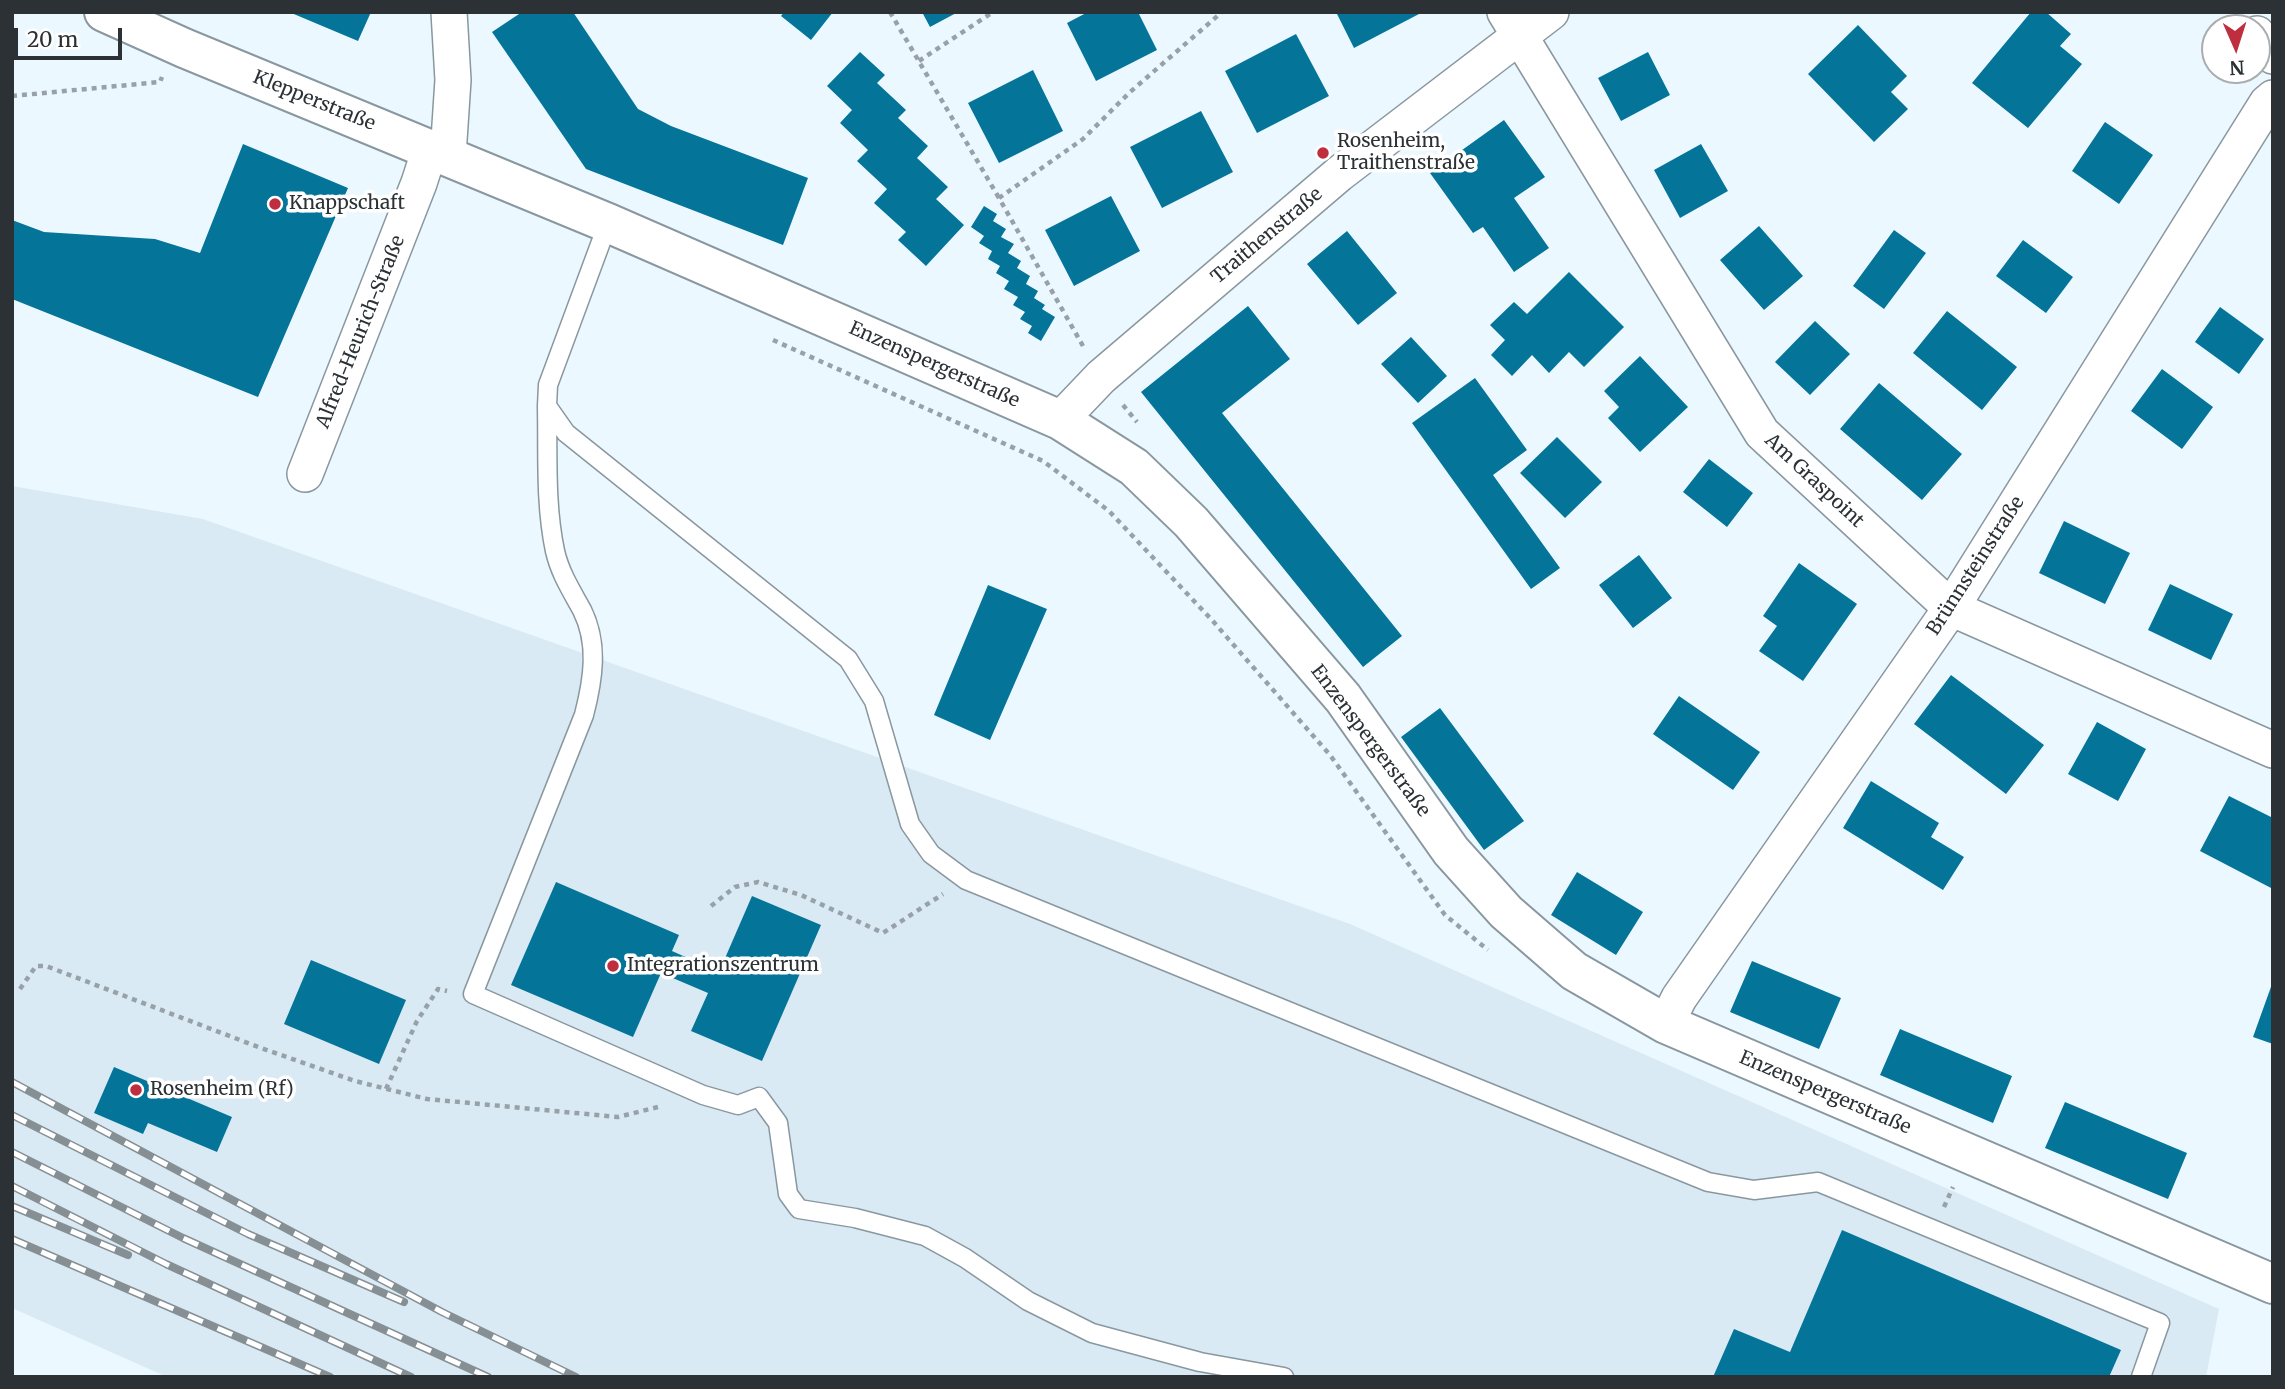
<!DOCTYPE html>
<html>
<head>
<meta charset="utf-8">
<style>
	body { margin:0 }
	#map { position:relative; width:2285px; height:1389px; overflow:hidden; background:#ecf8ff; font-family:Merriweather,serif }
	canvas { display:block }
	.frame { position:absolute; inset:0; border:14px solid #2b3134; pointer-events:none }
	.north { position:absolute; left:2201px; top:14px; width:70px; height:70px; box-sizing:border-box; background:#fff; border:2px solid #aaadae; border-radius:50%; rotate:177deg; font-size:19px; font-weight:700; line-height:28px; text-align:center; color:#2b3134 }
	.north::after { content:''; display:block; margin:auto; width:24px; height:32px; background:#bf2e3f; clip-path:polygon(50% 0,100% 100%,50% 72%,0 100%) }
	.scale { position:absolute; left:14px; top:28px; width:108px; height:32px; box-sizing:border-box; border:4px solid #2b3134; border-top:0; padding-left:9px; font-size:21px; line-height:24px; white-space:nowrap; color:#2b3134; -webkit-text-stroke:5px #fff; paint-order:stroke }
</style>
</head>
<body>
<div id="map">
<canvas width="2285" height="1389"></canvas>
<div class="frame"></div>
<div class="north">N</div>
<div class="scale">20 m</div>
</div>
<script>
const g = document.querySelector('canvas').getContext('2d');
g.lineJoin = 'round';
function fill(path, color) { g.fillStyle = color; g.fill(path, 'evenodd'); }
function stroke(path, color, width, dash) { g.strokeStyle = color; g.lineWidth = width; g.lineCap = dash ? 'butt' : 'round'; g.setLineDash(dash || []); g.stroke(path); }
function label(font, color, halo, rows, align = 'center') {
  g.font = font + ' Merriweather,serif'; g.lineWidth = 7; g.setLineDash([]); g.textBaseline = 'middle'; g.strokeStyle = halo; g.fillStyle = color; for (const [text, x, y, turn = 0] of rows) {
    g.save(); g.translate(x, y); g.rotate((+turn || 0) * Math.PI / 180); g.textAlign = isNaN(turn) ? turn : align; if (halo) g.strokeText(text, 0, 0); g.fillText(text, 0, 0); g.restore();
  }
}
fill(new Path2D(`
	M12,486L203,519L1350,924L2219,1309L2206,1377H167L12,1308Z`), '#d9eaf4');
fill(new Path2D(`
	M289,12H371L358,41Z
	M522,12H573L638,109L671,126L808,178L783,245L586,169L492,32Z
	M784,12H833L811,40L781,16Z
	M922,12H958L930,27Z
	M1088,12H1138L1157,50L1096,81L1067,23Z
	M1336,12H1418L1419,14L1354,48Z
	M2031,12H2046L2071,34L2060,46L2082,64L2028,128L1972,83Z
	M1858,25L1907,76L1891,92L1908,109L1874,142L1808,74Z
	M1296,34L1329,96L1257,133L1225,71Z
	M860,52L885,75L877,83L906,110L898,118L928,146L917,158L948,187L936,199L964,225L926,266L898,240L906,232L874,203L887,189L857,161L868,150L840,123L852,110L827,86Z
	M1648,52L1670,95L1621,121L1598,78Z
	M1033,70L1063,131L999,163L968,103Z
	M1201,111L1233,172L1162,208L1130,147Z
	M1504,120L1545,177L1514,198L1549,248L1514,272L1483,227L1473,233L1430,173Z
	M2105,122L2153,155L2119,204L2072,171Z
	M243,144L348,188L258,397L12,299V220L44,232L155,239L200,253Z
	M1701,144L1728,191L1680,218L1654,170Z
	M1111,196L1140,251L1074,286L1045,230Z
	M984,206L997,214L993,221L1006,229L1001,237L1014,244L1008,253L1021,261L1017,268L1030,276L1026,284L1038,291L1034,298L1045,305L1042,309L1055,317L1041,341L1028,333L1032,326L1020,319L1025,312L1013,305L1018,297L1004,289L1009,281L996,273L1000,266L988,259L992,251L979,243L984,236L971,227Z
	M1759,226L1803,276L1764,310L1720,260Z
	M1894,230L1926,253L1884,309L1853,286Z
	M1347,231L1397,293L1358,325L1307,264Z
	M2023,240L2073,277L2046,313L1996,276Z
	M1569,272L1624,327L1584,367L1569,352L1549,373L1532,355L1512,376L1491,355L1505,340L1490,325L1514,302L1527,314Z
	M1248,306L1290,359L1222,413L1402,636L1363,667L1141,392Z
	M2220,307L2264,339L2239,374L2195,342Z
	M1947,311L2017,367L1982,410L1913,353Z
	M1815,321L1850,354L1810,395L1775,362Z
	M1411,337L1447,376L1418,403L1381,364Z
	M1640,356L1688,407L1640,452L1608,418L1619,407L1604,391Z
	M2162,369L2213,407L2182,449L2131,411Z
	M1475,378L1527,450L1493,475L1560,568L1531,589L1412,423Z
	M1879,383L1962,454L1922,500L1840,429Z
	M1557,437L1602,482L1565,518L1520,473Z
	M1709,459L1753,493L1727,527L1683,492Z
	M2064,521L2130,553L2105,604L2039,573Z
	M1639,555L1672,598L1633,628L1599,585Z
	M1799,563L1857,604L1803,681L1759,651L1777,626L1763,616Z
	M2170,584L2233,614L2211,660L2148,630Z
	M988,585L1047,609L990,740L934,715Z
	M1951,675L2044,745L2006,794L1914,724Z
	M1679,696L1760,752L1733,790L1653,734Z
	M1440,708L1524,821L1484,850L1401,737Z
	M2097,722L2146,749L2118,801L2068,774Z
	M1871,781L1939,823L1931,837L1964,857L1943,890L1843,828Z
	M2229,796L2273,818V889L2200,851Z
	M1577,872L1643,912L1616,955L1551,915Z
	M556,882L679,935L672,951L719,972L752,896L821,925L762,1061L691,1031L708,993L661,973L633,1037L511,985Z
	M311,960L406,1000L379,1064L284,1024Z
	M1752,961L1841,998L1819,1049L1730,1012Z
	M2272,984H2273V1044L2253,1037Z
	M1900,1029L2012,1076L1993,1123L1880,1075Z
	M114,1067L232,1117L217,1152L148,1123L143,1134L94,1113Z
	M2065,1102L2187,1153L2168,1199L2045,1148Z
	M1842,1230L2121,1350L2109,1377H1713L1734,1329L1790,1352Z`), '#057499');
const lane = new Path2D(`
	M608,223L548,385L547,406L566,433L848,659L874,701L910,824L931,854L966,880L1708,1182L1754,1190L1818,1182L2160,1323L2141,1377
	M547,406C548,454 545,504 555,551C560,573 571,590 582,610C599,644 593,680 584,715L473,994L703,1095L738,1105L759,1097L778,1123L788,1194L799,1209L855,1218L925,1236L965,1258L1028,1301L1092,1333L1200,1362L1284,1377`);
const street = new Path2D(`
	M1505,12L1762,433L1951,608L2273,750
	M2257,34L2273,56
	M448,155L453,80L449,12
	M1060,420L1101,377L1339,174L1551,12
	M305,474L419,183L430,149
	M1666,1024L1679,998L1951,608L2267,103L2273,98`);
const secondary = new Path2D(`
	M104,12L184,48L608,223L1060,420L1134,467L1191,522L1343,698L1451,851L1506,912L1574,971L1666,1024L2273,1284`);
stroke(lane, '#89979f', 21);
stroke(street, '#89979f', 38);
stroke(secondary, '#89979f', 42);
stroke(new Path2D(`
	M890,12L999,198
	M919,61L993,12
	M12,96L160,82L162,77
	M773,340L1043,461L1109,511L1211,619L1330,755L1445,915L1488,950
	M1083,346L999,198L1083,139L1129,93L1222,12
	M1123,405L1137,422
	M711,906L735,887L758,882L801,895L883,933L943,894
	M20,989L36,966H46L261,1048L355,1081L427,1099L618,1117L662,1106
	M386,1089L417,1021L438,989L447,991
	M1944,1207L1953,1187`), '#98a1a7', 4.5, [5, 5]);
stroke(lane, '#fff', 18);
stroke(street, '#fff', 35);
stroke(secondary, '#fff', 38);
const rail = new Path2D(`
	M12,1082L442,1312L576,1377
	M12,1115L248,1234L404,1302
	M12,1152L183,1238L488,1377
	M12,1186L166,1264L411,1377
	M12,1206L128,1255
	M12,1239L330,1377`);
stroke(rail, '#868f94', 8);
stroke(rail, '#fff', 5, [16]);
for (const [x, y, r, color] of [
	[1323,153,7,"#bf2e3f"],
	[275,204,7,"#bf2e3f"],
	[613,966,7,"#bf2e3f"],
	[136,1090,7,"#bf2e3f"]
]) { const dot = new Path2D(); dot.arc(x, y, r, 0, 2 * Math.PI); g.fillStyle = color; g.fill(dot); stroke(dot, '#fff', 2.5); }
label('19px', '#2b3134', '#fff', [
	["Klepperstraße",314,101,22],
	["Traithenstraße",1267,236,-40],
	["Alfred-Heurich-Straße",361,332,-68],
	["Enzenspergerstraße",934,365,24],
	["Am Graspoint",1814,481,43],
	["Brünnsteinstraße",1976,566,-57],
	["Enzenspergerstraße",1370,741,53],
	["Enzenspergerstraße",1825,1093,23]
]);
label('19px', '#2b3134', '#fff', [
	["Rosenheim,",1337,142],
	["Traithenstraße",1337,164],
	["Knappschaft",289,204],
	["Integrationszentrum",627,966],
	["Rosenheim (Rf)",150,1090]
], 'left');
</script>
</body>
</html>
